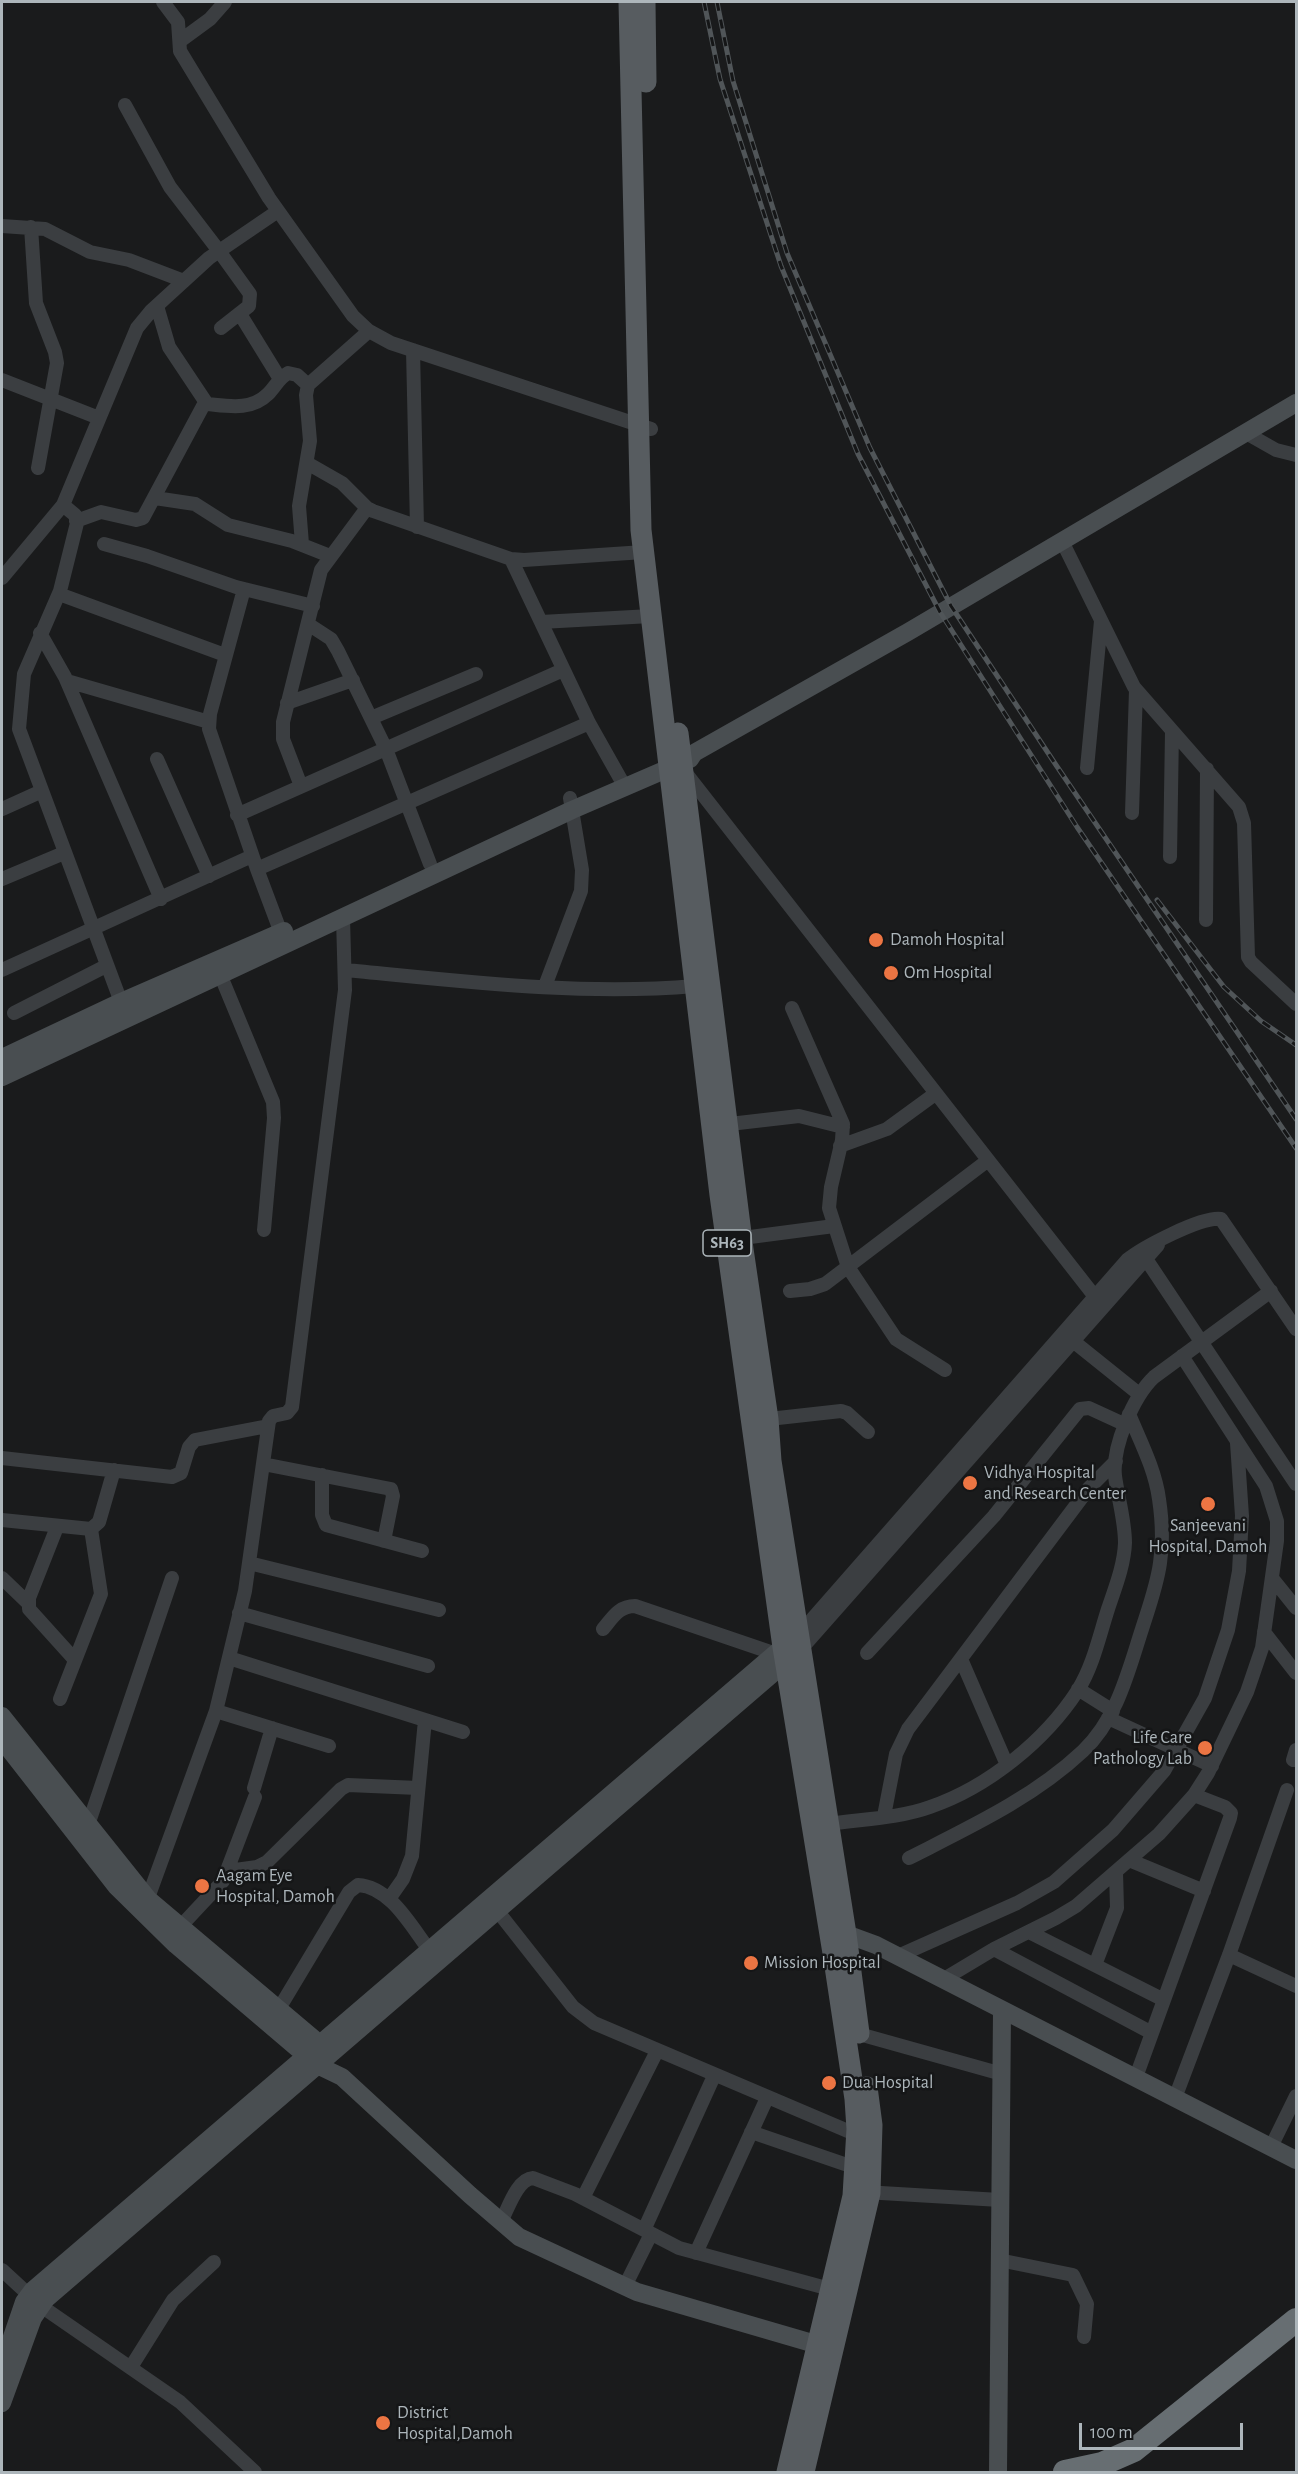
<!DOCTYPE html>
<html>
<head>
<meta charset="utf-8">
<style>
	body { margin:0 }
	#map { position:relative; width:1298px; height:2474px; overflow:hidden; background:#1a1b1c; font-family:"Alegreya Sans",sans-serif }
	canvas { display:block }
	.frame { position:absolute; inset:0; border:3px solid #adb6bb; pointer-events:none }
	.scale { position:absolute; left:1079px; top:2423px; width:164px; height:27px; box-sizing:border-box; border:3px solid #adb6bb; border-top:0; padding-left:8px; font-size:18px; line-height:21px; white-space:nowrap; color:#adb6bb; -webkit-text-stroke:4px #151617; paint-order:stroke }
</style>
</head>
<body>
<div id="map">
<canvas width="1298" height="2474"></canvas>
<div class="frame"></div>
<div class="scale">100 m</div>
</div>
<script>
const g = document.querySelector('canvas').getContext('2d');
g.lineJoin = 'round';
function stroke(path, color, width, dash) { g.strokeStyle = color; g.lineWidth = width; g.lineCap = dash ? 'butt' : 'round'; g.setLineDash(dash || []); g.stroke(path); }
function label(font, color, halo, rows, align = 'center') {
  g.font = font + ' "Alegreya Sans",sans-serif'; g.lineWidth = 5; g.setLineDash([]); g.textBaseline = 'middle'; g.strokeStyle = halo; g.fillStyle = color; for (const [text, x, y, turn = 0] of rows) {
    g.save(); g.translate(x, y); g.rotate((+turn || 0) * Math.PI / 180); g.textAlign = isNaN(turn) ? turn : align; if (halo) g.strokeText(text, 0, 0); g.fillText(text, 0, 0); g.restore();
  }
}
stroke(new Path2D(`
	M163,2L178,22L180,51L269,198L353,316L369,331L391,343L651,429
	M180,41L210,19L225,2
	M125,105L170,187L219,251L250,294L249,306L221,328
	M2,226L45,229L90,252L129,260L184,281
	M31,227L36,303L55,352L57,363L38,468
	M157,306L169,347L207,404
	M240,314L280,379
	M413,350L417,527
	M2,380L99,418
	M1246,433L1276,450L1296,455
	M307,463L342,483L367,508L373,511L511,559L524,560L644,552
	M155,498L195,504L228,525L292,541L330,556
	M63,505L75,515L77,523L60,591L24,674L19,729L121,1002
	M76,521L101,512L136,520L143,518L203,406L207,404C228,406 251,411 268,394C275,387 279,378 288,373L297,375L308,385
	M1062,541L1134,687L1239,807L1244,823L1248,957L1251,962L1296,1004
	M104,544L147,556L236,587L313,606
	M302,544L299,506L310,441L306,395L308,385L369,331
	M511,559L589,723L625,787
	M2,578L63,505L137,328L151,311L209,258L278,211
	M244,589L210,714L209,729L257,869L281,933
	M59,594L225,655
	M541,622L651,616
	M308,624L331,639L338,651L386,749L430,864
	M40,633L65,677L161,899
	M67,681L209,722
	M287,703L353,680
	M371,718L476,674
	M157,759L209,876
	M1087,768L1101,621
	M685,772L1103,1307
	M301,786L283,739V722L321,570L367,508
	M2,809L42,791
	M1132,813L1136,690
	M237,815L563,670
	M1170,857L1172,731
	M257,869L589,723
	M2,879L64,853
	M1206,920L1207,769
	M2,970L252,856
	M345,970C461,981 579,996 695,986
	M220,974L273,1102L274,1118L264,1230
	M545,986L581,891L582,870L570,798
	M792,1008L843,1124L842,1140L831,1187L829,1208L848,1267L896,1339L945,1370
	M14,1013L106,966
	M721,1125L799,1116L843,1127
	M840,1146L887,1129L935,1094
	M735,1239L834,1226
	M1146,1259L1296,1484
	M790,1291L810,1289L825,1284L987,1161
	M1073,1341L1139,1394
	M760,1420L841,1411L847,1413L868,1432
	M2,1458L172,1477L181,1473L189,1447L195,1440L268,1426
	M263,1464L391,1489L393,1496L384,1541
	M322,1475V1515L326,1525L422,1551
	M2,1520L91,1529L99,1522L114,1470
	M57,1527L29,1598V1609L75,1660
	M249,1563L439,1610
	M2,1578L28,1603
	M1272,1578L1296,1608
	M239,1613L428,1666
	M603,1629C613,1617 619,1606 635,1606L776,1654
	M1264,1632L1296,1673
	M799,1634L1127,1260C1143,1247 1202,1216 1221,1219L1296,1329
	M801,1649L1158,1245
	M867,1653L994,1516L1080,1409L1089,1408L1126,1425
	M229,1658L463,1732
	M961,1659L1007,1765
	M1078,1689L1113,1711
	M60,1699L101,1594L91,1529
	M216,1711L329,1746
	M1108,1718L1212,1766
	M1293,1760L1296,1750
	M254,1788L272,1728
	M884,1816L896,1754L908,1729L1089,1488L1116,1461
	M823,1825C858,1819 897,1819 930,1807C988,1787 1045,1741 1078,1690C1093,1666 1099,1637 1108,1609C1115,1588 1124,1566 1125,1543C1125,1521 1118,1498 1115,1476C1112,1447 1133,1397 1154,1377L1271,1291
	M84,1827L88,1825L172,1578
	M909,1858C970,1827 1033,1798 1083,1751C1117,1719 1128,1672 1142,1629C1149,1607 1157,1585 1160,1563C1163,1543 1162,1519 1159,1499C1155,1469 1140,1441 1129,1414
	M1129,1860L1204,1891
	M228,1871L257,1867L267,1862L341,1789L348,1785L418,1788
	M389,1899L403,1879L412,1856L425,1720
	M492,1904L573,2007L594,2023L862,2137
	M145,1906L216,1711L245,1591L269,1421L273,1416L287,1413L292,1407L345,990L343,918
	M180,1927L223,1881L255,1797
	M1029,1932L1164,2000
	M994,1949L1152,2033
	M1229,1955L1296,1986
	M896,1957L1017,1903L1054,1882L1113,1830L1164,1771L1205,1698L1228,1630L1239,1571L1242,1516L1237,1443
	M1095,1965L1117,1908L1116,1872
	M944,1979L994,1949L1056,1918L1076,1906L1159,1834L1194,1795L1208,1773L1247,1692L1262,1648L1277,1541V1521L1266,1486L1182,1356
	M274,2017L349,1892L358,1885C391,1887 412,1928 430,1951
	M851,2034H859L1002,2074
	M1136,2077L1230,1818L1231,1813L1225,1807L1194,1795
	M1175,2098L1229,1955L1287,1790
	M751,2132L856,2168
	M1271,2147L1296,2096
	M864,2192L1000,2200
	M583,2198L657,2051
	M501,2222C508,2209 517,2179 533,2178L575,2194L679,2248L830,2289
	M644,2230L714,2076
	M696,2253L767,2098
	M999,2260L1073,2275L1087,2304L1084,2337
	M2,2270L41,2306L180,2402L255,2472
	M625,2286L651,2234
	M131,2367L173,2300L214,2262`), '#3b3e41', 14);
stroke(new Path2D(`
	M2,1058L121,1002L284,931
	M2,1077L572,810L690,759L694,753L908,632L1296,403
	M2,1716L149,1900L328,2051
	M2,1740L116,1886L176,1945L317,2065L342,2077L470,2195L519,2237L637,2292L829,2348
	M835,1936L846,1934L876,1945L1296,2160
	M2,2366L24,2302L33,2290L791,1640
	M2,2403L33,2318L46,2299L793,1656
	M998,2472L1002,2011`), '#494e51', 18);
stroke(new Path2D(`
	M629,2L641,530L720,1195L783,1647L833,1953L855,2099L857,2129L853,2196L787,2472
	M645,2L646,82
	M678,733L743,1249L768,1419L771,1461L846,1934L859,2033
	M804,2472L870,2193L872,2125L867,2087`), '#575c60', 21);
stroke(new Path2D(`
	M1065,2472L1102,2464L1134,2450L1296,2320`), '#676e72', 24);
const rail = new Path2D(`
	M704,2L720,79L781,266L858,454L940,612L1077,827L1296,1148
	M717,2L733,81L787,253L870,448L951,606L1056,765L1296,1119
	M1157,900L1224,987L1261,1021L1296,1045`);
stroke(rail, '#505558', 5);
stroke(rail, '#151617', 3, [9]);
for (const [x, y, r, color] of [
	[876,940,8,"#ec7543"],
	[891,973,8,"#ec7543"],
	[970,1483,8,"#ec7543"],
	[1208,1504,8,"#ec7543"],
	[1205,1748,8,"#ec7543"],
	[202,1886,8,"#ec7543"],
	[751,1963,8,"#ec7543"],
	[829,2083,8,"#ec7543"],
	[383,2423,8,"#ec7543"]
]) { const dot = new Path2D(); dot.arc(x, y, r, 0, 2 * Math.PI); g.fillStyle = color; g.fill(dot); stroke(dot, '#151617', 2); }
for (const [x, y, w] of [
	[727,1243,48]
]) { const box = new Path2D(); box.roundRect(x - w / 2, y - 13, w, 26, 4.5); g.fillStyle = '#151617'; g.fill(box); stroke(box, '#adb6bb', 1.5); }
label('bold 16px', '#adb6bb', null, [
	["SH63",727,1243]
]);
label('18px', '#adb6bb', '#151617', [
	["Damoh Hospital",890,940],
	["Om Hospital",904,973],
	["Vidhya Hospital",984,1473],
	["and Research Center",984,1494],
	["Sanjeevani",1208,1526,"center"],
	["Hospital, Damoh",1208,1547,"center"],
	["Life Care",1192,1738,"right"],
	["Pathology Lab",1192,1759,"right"],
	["Aagam Eye",216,1876],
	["Hospital, Damoh",216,1897],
	["Mission Hospital",764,1963],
	["Dua Hospital",842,2083],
	["District",397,2413],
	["Hospital,Damoh",397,2434]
], 'left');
</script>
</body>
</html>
